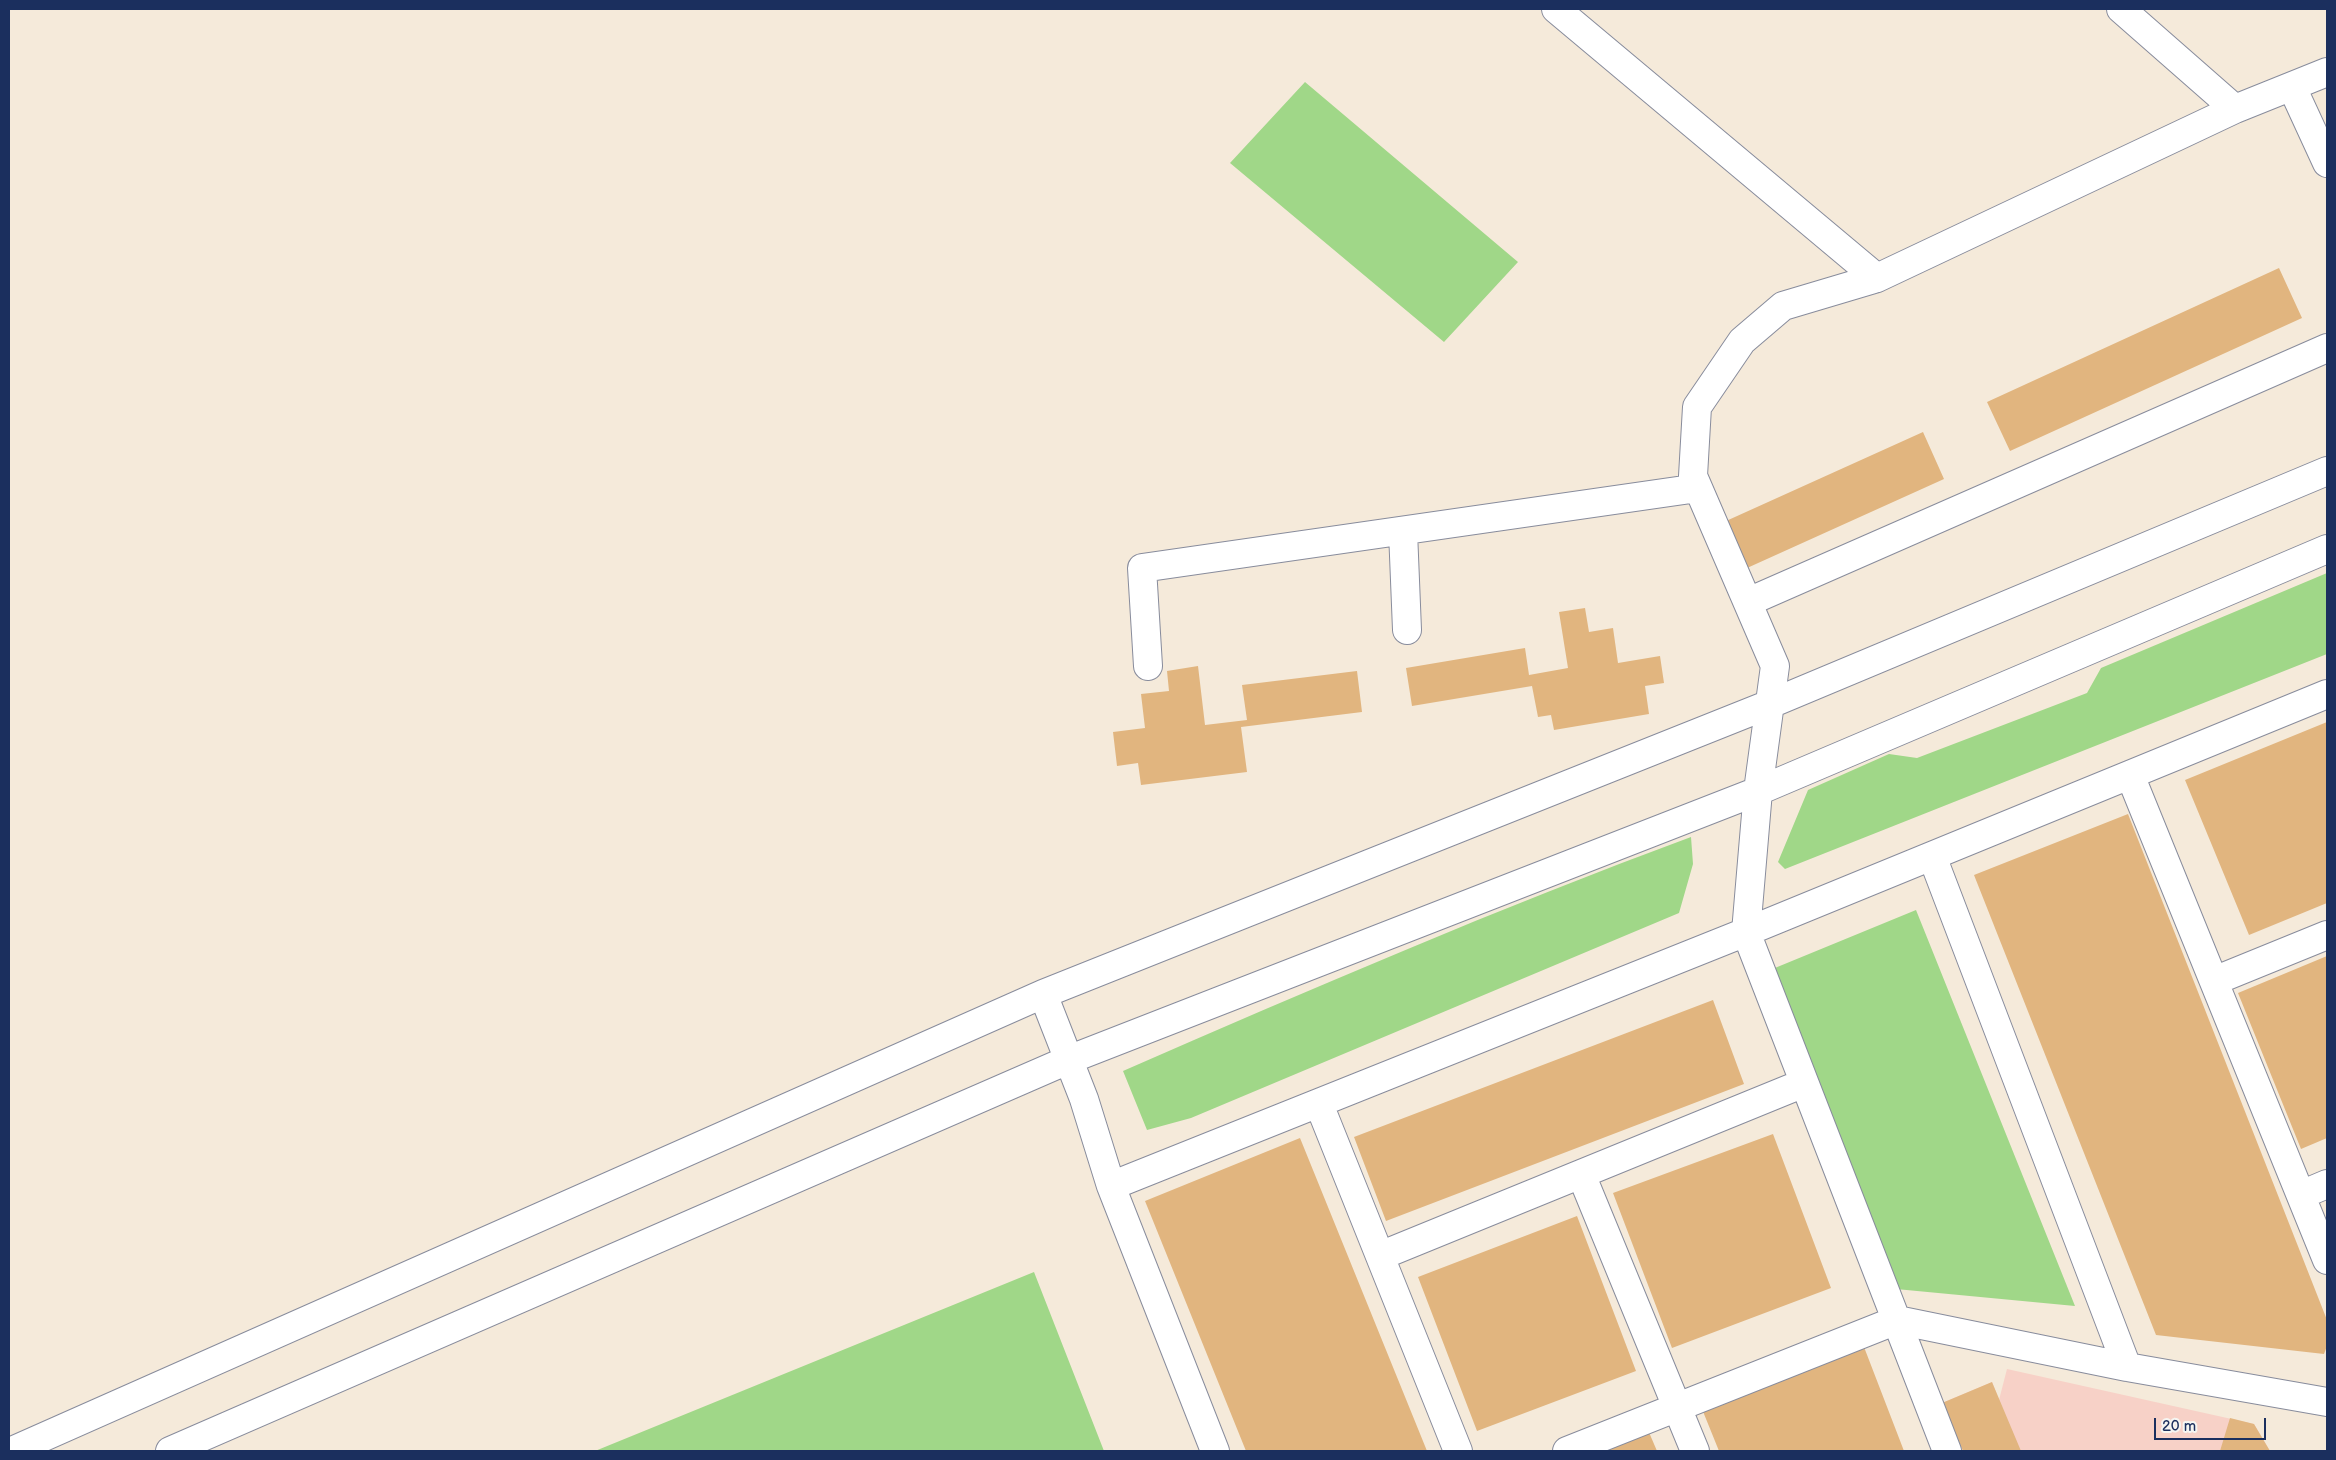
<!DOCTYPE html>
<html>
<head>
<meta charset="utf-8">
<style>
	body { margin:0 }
	#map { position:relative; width:2336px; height:1460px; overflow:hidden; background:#f5eada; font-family:"Balsamiq Sans",sans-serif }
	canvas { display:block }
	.frame { position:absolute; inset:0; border:10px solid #1b2f5e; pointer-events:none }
	.scale { position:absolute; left:2154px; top:1418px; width:112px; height:22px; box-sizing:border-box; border:2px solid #1b2f5e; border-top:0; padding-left:6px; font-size:15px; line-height:18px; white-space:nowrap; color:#1b2f5e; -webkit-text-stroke:4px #f6f6f2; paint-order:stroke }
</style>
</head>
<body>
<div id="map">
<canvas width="2336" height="1460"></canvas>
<div class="frame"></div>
<div class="scale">20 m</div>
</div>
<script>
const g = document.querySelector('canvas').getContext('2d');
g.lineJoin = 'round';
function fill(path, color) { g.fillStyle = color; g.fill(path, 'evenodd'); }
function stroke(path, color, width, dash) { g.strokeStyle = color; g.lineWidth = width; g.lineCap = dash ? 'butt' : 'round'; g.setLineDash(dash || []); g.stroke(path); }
fill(new Path2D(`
	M2007,1369L2254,1424L2270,1451H1963L1942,1403L1992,1382L1999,1400Z`), '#f7d1c7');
fill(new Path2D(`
	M1305,82L1518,262L1444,342L1230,163Z
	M2327,573V654L1785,869L1778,862L1808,790L1889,754L1917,758L2087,693L2101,668Z
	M1691,837L1693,864L1679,913L1191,1118L1147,1130L1123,1071C1311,989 1499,908 1691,837Z
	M1916,910L2075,1306L1896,1289L1770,970Z
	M1034,1272L1104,1451H595Z`), '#a0d788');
fill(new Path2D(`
	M2279,268L2302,318L2010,451L1987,402Z
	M1923,432L1944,479L1736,573L1715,526Z
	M1585,608L1589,632L1613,628L1618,663L1660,656L1664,683L1645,686L1649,714L1554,730L1551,715L1538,717L1532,686L1412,706L1406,668L1525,648L1529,675L1568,668L1559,612Z
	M1198,666L1205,725L1247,720L1242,685L1357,671L1362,712L1241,727L1247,772L1141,785L1138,763L1117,766L1113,732L1145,728L1141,694L1169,691L1167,671Z
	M2327,722V903L2249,935L2185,780Z
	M2128,814L2327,1320V1346L2324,1354L2156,1335L1974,875Z
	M2327,956V1138L2301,1149L2238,993Z
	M1713,1000L1744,1084L1386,1221L1354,1137Z
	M1773,1134L1831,1288L1672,1348L1613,1193Z
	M1300,1138L1427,1451H1246L1145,1201Z
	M1577,1216L1636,1371L1477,1431L1418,1277Z
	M1864,1347L1904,1451H1719L1702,1409Z
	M1992,1382L2021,1451H1963L1942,1403Z
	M2230,1418L2254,1424L2270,1451H2220Z
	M1648,1430L1657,1451H1597Z`), '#e1b57f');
const minor = new Path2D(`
	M1556,9L1877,278L2235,109L2327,72
	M2121,9L2235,109
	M2292,87L2327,163
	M1877,278L1783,306L1742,341L1697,407L1693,476L1775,666L1758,791L1746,932L1947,1451
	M1403,531L1407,630
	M1748,602L2327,348
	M1148,666L1142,568L1698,488
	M2130,775L2327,1260
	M1932,856L2127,1367
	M2214,981L2327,935
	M1043,994L1084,1099L1111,1186
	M1319,1104L1458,1451
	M1581,1174L1695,1451
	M2301,1195L2327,1184
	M1380,1256L1804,1083
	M12,1451L1043,994L1770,704L2327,471
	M170,1451L1068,1060L1758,791L2327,549
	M1215,1451L1111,1186L1746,932L2327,694
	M1567,1451L1897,1320L2127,1367L2327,1402`);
stroke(minor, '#888c9c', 30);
stroke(minor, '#fff', 28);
</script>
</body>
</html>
